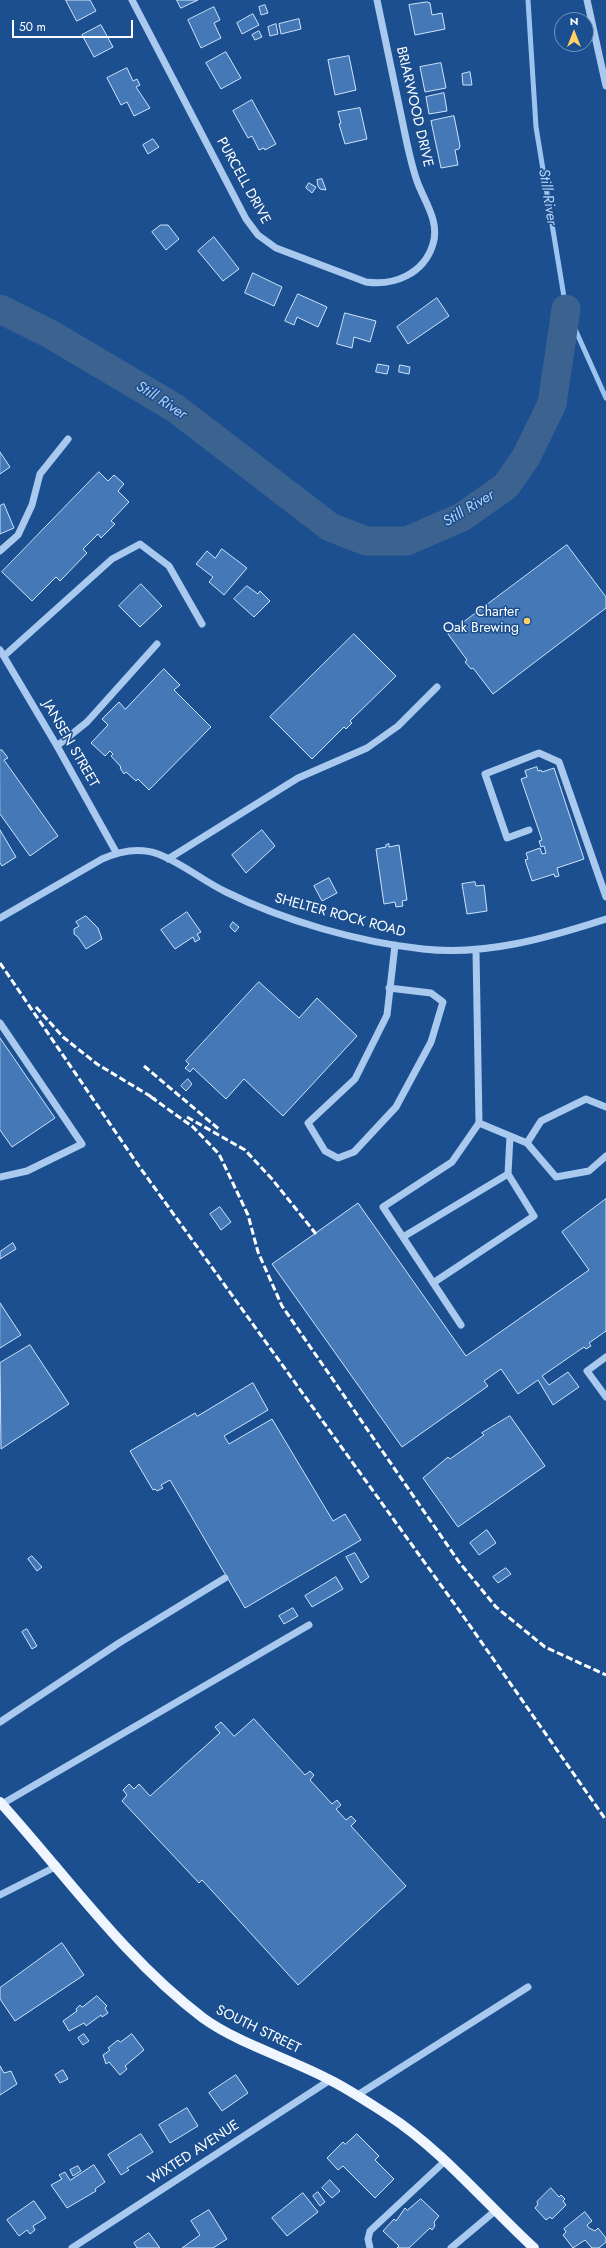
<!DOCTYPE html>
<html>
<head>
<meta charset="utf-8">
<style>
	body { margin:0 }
	#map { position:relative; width:606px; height:2248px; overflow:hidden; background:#1b4f8f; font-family:Jost,sans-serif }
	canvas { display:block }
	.north { position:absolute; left:554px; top:12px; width:40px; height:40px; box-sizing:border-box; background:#1b4f8f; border:1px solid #7695bc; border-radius:50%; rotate:0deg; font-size:11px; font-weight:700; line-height:16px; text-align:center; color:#fff }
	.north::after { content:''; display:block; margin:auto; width:14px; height:18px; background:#ffd166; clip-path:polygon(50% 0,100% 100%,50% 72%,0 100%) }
	.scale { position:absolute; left:12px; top:20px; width:121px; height:18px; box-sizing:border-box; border:2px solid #fff; border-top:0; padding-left:5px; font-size:12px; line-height:14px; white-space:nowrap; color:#fff; -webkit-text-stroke:3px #1b4f8f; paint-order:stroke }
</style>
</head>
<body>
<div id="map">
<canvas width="606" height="2248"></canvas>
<div class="north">N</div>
<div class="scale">50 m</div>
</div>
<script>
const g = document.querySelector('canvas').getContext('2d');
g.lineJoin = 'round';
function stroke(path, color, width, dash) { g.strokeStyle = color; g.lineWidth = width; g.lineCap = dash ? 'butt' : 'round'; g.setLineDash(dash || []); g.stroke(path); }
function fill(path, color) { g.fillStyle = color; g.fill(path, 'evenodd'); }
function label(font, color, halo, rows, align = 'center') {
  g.font = font + ' Jost,sans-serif'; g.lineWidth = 3; g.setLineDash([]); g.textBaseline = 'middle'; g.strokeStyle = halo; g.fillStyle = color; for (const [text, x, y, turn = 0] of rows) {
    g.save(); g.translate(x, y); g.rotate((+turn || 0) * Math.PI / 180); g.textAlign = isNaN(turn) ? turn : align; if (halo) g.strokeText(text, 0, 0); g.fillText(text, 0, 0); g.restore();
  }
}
stroke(new Path2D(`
	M528,0L536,127L566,309L606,398`), '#9cc4f0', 5);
stroke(new Path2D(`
	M0,309L52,335L175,408L330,527L366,541H407L462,517L506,486L526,457L552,404L566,309`), '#3c6290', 29);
const building = new Path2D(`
	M66,0H90L96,11L77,21Z
	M177,0H198L181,8Z
	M427,2L430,3L432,15L442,13L445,29L415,35L409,5Z
	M265,5L268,13L261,15L259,7Z
	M214,7L220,20L214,23L221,38L201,48L188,20Z
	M253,14L259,25L242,34L237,23Z
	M299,19L301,29L281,34L279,24Z
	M276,24L278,34L270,36L268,27Z
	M101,25L113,47L94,57L82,35Z
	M259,31L262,37L255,40L252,35Z
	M226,52L241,78L221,89L206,63Z
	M349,56L356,90L335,95L328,60Z
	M441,63L446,88L425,92L420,67Z
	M127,68L133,81L137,79L140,85L136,87L150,108L134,116L127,102L121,105L107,78Z
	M470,72L472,85H463L462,74Z
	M444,93L447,111L429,114L426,97Z
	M252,100L276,144L265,150L264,148L259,150L252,136L248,138L233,111Z
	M360,108L367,139L345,144L339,124L341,123L338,112Z
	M454,116L460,146L459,149L455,150L458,165L441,168L431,121Z
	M153,139L159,147L148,154L143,145Z
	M322,179L326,190L320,189L318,186L317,180Z
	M309,183L316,187L312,193L306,188Z
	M161,225H168L179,239L166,250L152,232Z
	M214,237L239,269L223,281L198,251Z
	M253,273L282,287L274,306L245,293Z
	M298,294L327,307L318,327L297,317L294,325L285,321Z
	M437,298L449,316L408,344L397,327Z
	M345,313L376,321L370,342L354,337L352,348L337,344Z
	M378,364L389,366L387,374L376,372Z
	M400,365L410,367L409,374L399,372Z
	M0,452L10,467L0,474Z
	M99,472L108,481L114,475L124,484L118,491L129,502L111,521L115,524L101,538L98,534L83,549L87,553L60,581L56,577L32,601L2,572Z
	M4,504L14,528L0,534V506Z
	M567,545L606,597V608L493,694L473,668L471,669L465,662L467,660L448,634Z
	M222,549L247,568L224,595L209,582L213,577L196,564L207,551L215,558Z
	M141,584L162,606L140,627L119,606Z
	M247,586L258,594L260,591L270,601L254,617L234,599Z
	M354,634L396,676L350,721L352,723L346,729L344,727L312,759L270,717Z
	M164,669L180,685L174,690L211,727L149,790L138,779L136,781L126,772L124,774L120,768L121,767L111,756L113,754L110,751L105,756L91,743L108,725L102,719L119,702L125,709Z
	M0,750H2L8,758L4,760L58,836L30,856L0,814Z
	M537,767L538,771L541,770L542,772L554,768L584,859L557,868L559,876L555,877L554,874L532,881L525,860L528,859L526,853L540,848L542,854L546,853L544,846L541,847L539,841L542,840L521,779L527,777L525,771Z
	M0,830L16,857L2,866L0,863Z
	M262,830L275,846L246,873L232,855Z
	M389,844V847L399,845L407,900L402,901L403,906L396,907L395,902L384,904L376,849L386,847V845Z
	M329,878L337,893L322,901L314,886Z
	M475,882L476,886L484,885L487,911L467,914L462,884Z
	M187,912L201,932L197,934L200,939L195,942L193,937L175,949L161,930Z
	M86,916L98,928L102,939L86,949L78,937L74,934V929L79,926L76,922Z
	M233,922L239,927L235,932L230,927Z
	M259,982L299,1018L317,998L357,1036L283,1116L244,1079L226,1099L193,1068L190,1072L185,1068L189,1064L186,1061Z
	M0,1038L55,1118L12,1147L0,1130Z
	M188,1079L192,1084L186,1091L181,1086Z
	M606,1199V1331L589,1343L591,1346L586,1349L584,1347L542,1376L549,1385L568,1372L579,1387L553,1405L538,1380L518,1394L501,1369L484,1381L488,1386L402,1447L272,1264L358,1203L466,1356L589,1270L562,1232Z
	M220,1207L231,1222L221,1230L210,1214Z
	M13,1243L16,1249L0,1259V1252Z
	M0,1303L21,1335L0,1348Z
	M30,1345L69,1404L1,1449L0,1363Z
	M253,1383L268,1410L224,1436L229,1444L272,1419L333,1521L345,1514L361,1540L245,1608L170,1480L161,1485L163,1488L157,1491L155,1489L153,1490L130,1451L195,1413L197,1416Z
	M510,1416L545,1466L458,1527L423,1478L448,1457L450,1459L484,1435L482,1433Z
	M487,1530L496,1543L479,1555L470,1543Z
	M355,1553L369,1577L361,1583L346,1557Z
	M32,1556L42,1567L37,1571L28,1559Z
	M506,1568L511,1574L498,1583L493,1577Z
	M336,1577L343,1589L312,1607L305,1596Z
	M293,1608L298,1616L284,1624L279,1616Z
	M27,1629L37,1646L32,1649L22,1632Z
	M254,1719L305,1775L310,1771L314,1775L310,1780L332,1804L337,1800L341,1805L336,1809L346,1820L351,1816L356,1821L351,1826L406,1886L298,1985L202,1880L199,1883L122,1801L127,1795L123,1790L129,1784L134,1789L139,1784L150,1796L220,1733L215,1727L221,1722L234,1736Z
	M62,1943L84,1975L15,2021L0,1999V1988Z
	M97,1996L107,2006L105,2008L108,2013L102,2017L101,2015L86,2026L84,2023L69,2031L63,2021L77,2011L76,2009L80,2005L82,2007Z
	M84,2034L89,2041L83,2045L78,2038Z
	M132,2034L144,2050L125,2066L127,2069L120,2075L109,2062L106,2064L103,2055L110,2050L108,2048L118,2040L120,2042Z
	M0,2066L4,2073L11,2071L17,2084L0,2095Z
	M63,2070L68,2079L60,2083L55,2075Z
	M236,2075L248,2093L222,2111L209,2093Z
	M187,2108L198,2126L170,2143L159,2125Z
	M141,2134L153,2152L127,2168L129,2170L121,2175L108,2155Z
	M357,2134L379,2156L375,2160L394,2179L375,2198L343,2166L338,2170L327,2158L343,2142L345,2144Z
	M94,2165L105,2182L95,2189L96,2191L67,2208L51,2185L62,2179L59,2175L65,2172L70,2180Z
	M78,2166L81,2171L73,2176L70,2170Z
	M330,2180L340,2191L332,2198L322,2188Z
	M551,2188L559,2197L561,2195L565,2199L563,2201L566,2205L552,2219L550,2217L546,2220L535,2208L538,2204L537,2202Z
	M318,2192L325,2202L320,2206L313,2196Z
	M303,2193L318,2212L287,2236L272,2218Z
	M421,2199L439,2216L434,2222L435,2226L432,2230L430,2228L409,2248H397L399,2246L383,2231L394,2219L396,2221L405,2208L407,2210Z
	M34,2201L46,2218L33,2226L35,2230L30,2234L27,2230L19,2236L7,2220Z
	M209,2210L227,2239L213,2248H182L200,2235L191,2221Z
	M585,2212L592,2221L587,2225L589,2228L595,2231L598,2228L606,2238V2242L599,2248H592L585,2240L573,2248L563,2235L566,2232L564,2229Z
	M149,2233L160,2248H137L134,2243Z`);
fill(building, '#4478b7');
stroke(building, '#cfe3fa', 1);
stroke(new Path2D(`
	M132,0L246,219L258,235L276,248L366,282C394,286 424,274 433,244C440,221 424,201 417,181C409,158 405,133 400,110C392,73 385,37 377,0
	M587,0L606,86
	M0,551L18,535L32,505L40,474L68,439
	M0,650L57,746L116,852
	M4,656L112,559L140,544L169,566L202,624
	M57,746L87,722L157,644
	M529,830L507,838L485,774L539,753L559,762L606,897
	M168,859L298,778L367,748L398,726L437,687
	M0,918L102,859C120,851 139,847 158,854C182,863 203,881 226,892C285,921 358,942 423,949C485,956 547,938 606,919
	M389,988L431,993L443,1002L431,1042L396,1107L354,1152L338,1158L325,1151L308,1123L355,1079L387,1015L395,945
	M0,1023L82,1144L27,1171L0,1177
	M479,1123L527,1143L556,1177L589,1171L606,1156
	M527,1143L541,1121L586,1099L606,1107
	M403,1237L508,1174L510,1136
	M433,1283L534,1216L508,1174
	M461,1325L383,1207L452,1162L479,1123L476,951
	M606,1357L587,1371L606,1397
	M0,1722L119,1643L225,1578
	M2,1804L309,1625
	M0,1895L57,1866
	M356,2096L528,1987
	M72,2248L330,2080
	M370,2248L368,2239L370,2231L445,2161
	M451,2248L495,2211`), '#a9c9ee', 7);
stroke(new Path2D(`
	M0,1802C66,1875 124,1958 203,2018C239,2044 291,2059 330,2080C350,2090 369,2103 388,2115C443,2151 486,2204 534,2248`), '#f0f6ff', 10);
stroke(new Path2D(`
	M0,963L136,1162L461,1613L606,1820
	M36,1007L63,1037L97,1064L155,1099
	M144,1066L220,1130
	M151,1097L193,1127L219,1154L248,1215L258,1252L282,1306L459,1562L496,1607L545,1647L606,1675
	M187,1117L245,1150L272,1179L316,1234`), '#fff', 3, [7, 3]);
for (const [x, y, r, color] of [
	[527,621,4,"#ffd166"]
]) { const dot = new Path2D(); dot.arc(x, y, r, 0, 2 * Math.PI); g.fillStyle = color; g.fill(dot); stroke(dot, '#1b4f8f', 1.5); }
label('14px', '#fff', '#1b4f8f', [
	["BRIARWOOD DRIVE",414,107,77],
	["PURCELL DRIVE",243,181,61],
	["JANSEN STREET",70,744,60],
	["SHELTER ROCK ROAD",340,916,15],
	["SOUTH STREET",258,2030,26],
	["WIXTED AVENUE",194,2153,-33]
]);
label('14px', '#fff', '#1b4f8f', [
	["Charter",519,613],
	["Oak Brewing",519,629]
], 'right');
label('italic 15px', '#b5d3f5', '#1b4f8f', [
	["Still River",547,197,81],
	["Still River",161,401,33],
	["Still River",469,509,-31]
]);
</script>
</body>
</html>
